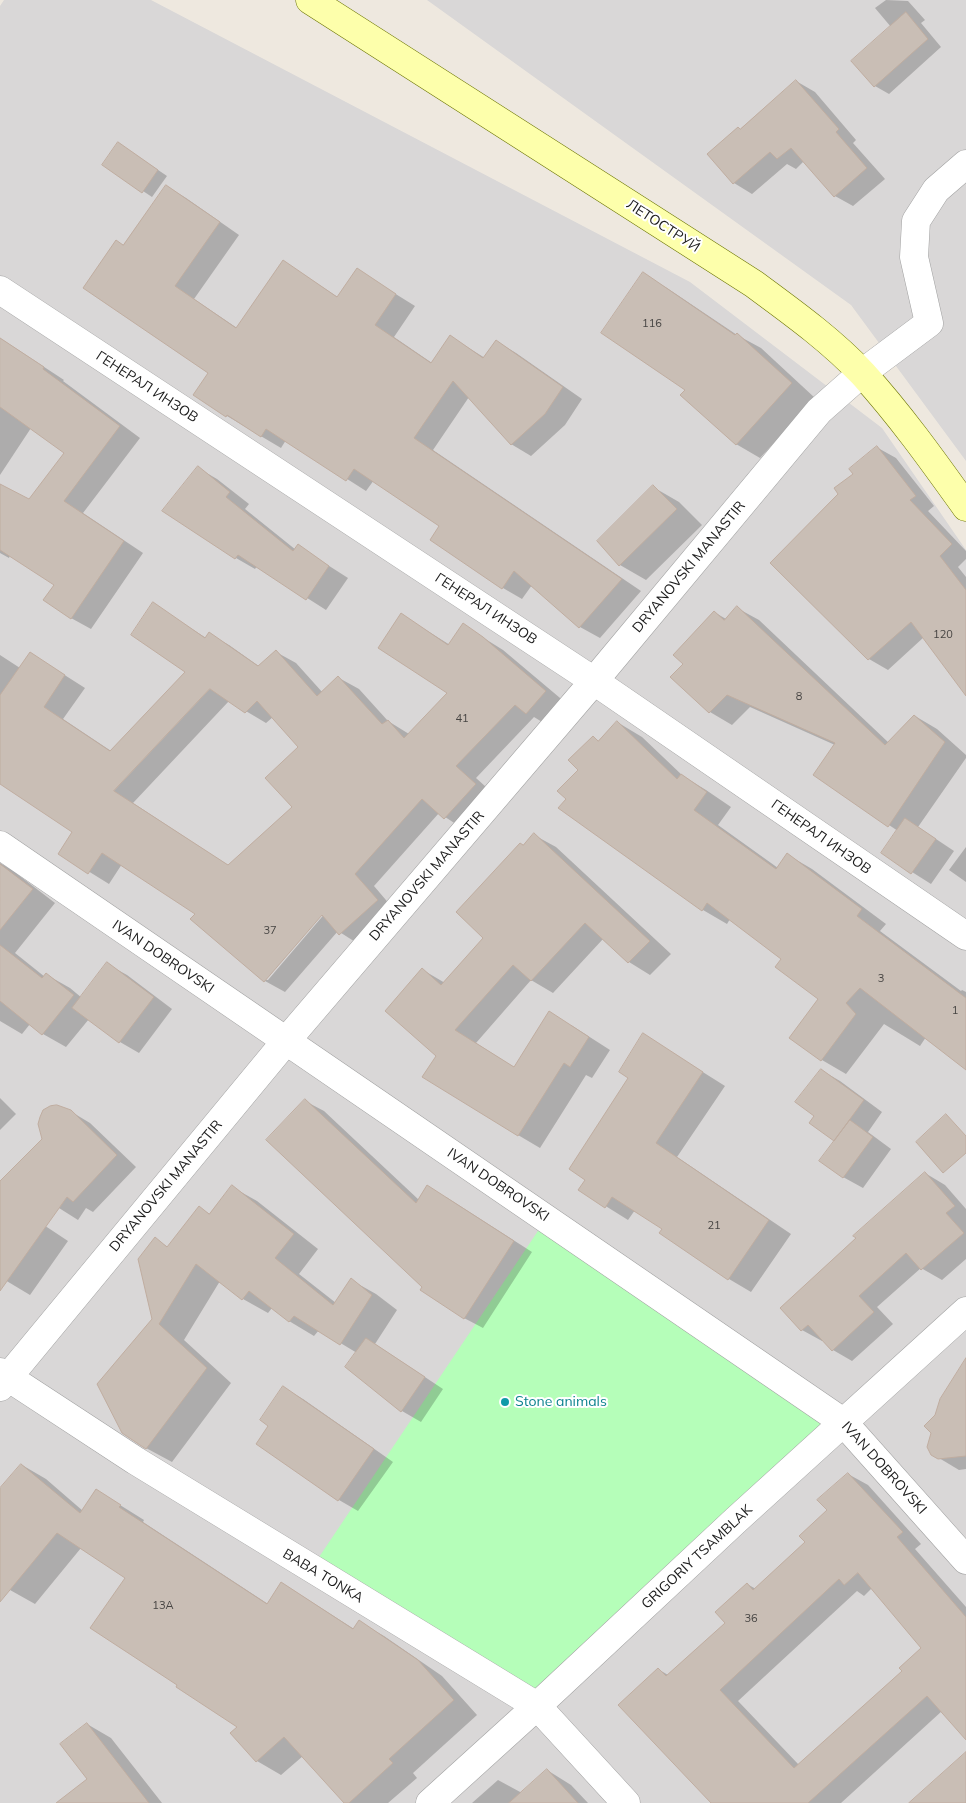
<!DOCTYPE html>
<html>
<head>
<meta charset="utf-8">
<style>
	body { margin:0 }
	canvas { display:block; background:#eee8df }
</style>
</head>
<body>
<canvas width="966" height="1803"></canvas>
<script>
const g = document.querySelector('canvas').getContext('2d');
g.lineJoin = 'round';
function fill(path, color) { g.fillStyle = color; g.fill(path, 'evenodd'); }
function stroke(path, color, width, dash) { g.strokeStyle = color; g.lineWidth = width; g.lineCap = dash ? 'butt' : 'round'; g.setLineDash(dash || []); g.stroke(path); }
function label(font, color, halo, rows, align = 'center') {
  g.font = font + ' Mulish,sans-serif'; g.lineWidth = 4; g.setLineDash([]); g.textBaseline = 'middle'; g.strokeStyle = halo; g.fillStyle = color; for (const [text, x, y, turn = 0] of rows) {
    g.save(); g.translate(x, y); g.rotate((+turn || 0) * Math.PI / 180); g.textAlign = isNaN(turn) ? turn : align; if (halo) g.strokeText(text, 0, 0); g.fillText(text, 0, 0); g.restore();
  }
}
fill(new Path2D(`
	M4,0H151L690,282L882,428L966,550V1803H0V6Z
	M427,0H966V461L851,305Z`), '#d9d7d7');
fill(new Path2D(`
	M546,1219L843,1422L537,1706L311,1569Z`), '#b5feb9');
fill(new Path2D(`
	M886,0L908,1L925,20L921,23L941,47L889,94L875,86L891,27L875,8Z
	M796,81L815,92L856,140L853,143L885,179L853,206L835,196L804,161L796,169L787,164L752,194L734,183L709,154L741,130Z
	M127,149L167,176L152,197L143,191Z
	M166,186L186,198L239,235L194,299L237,328L283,261L339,298L357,270L415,306L394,337L432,363L451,337L485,358L496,341L516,353L582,399L565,425L531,456L511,444L469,397L433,450L641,591L600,638L580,627L532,585L522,599L503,588L441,526L374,480L366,491L286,440L281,448L227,416L195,394L209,373L124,246Z
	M643,274L667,288L737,335L761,348L815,398L760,458L736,444L687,390Z
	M0,338L64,380L63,381L140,438L83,513L143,553L91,629L71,618L56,585L10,555L9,558L0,553V485L30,501L66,453L31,428L0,475Z
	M878,448L896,458L934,506L928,511L966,551V559L958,567L966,577V694L924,637L888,670L869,659L772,563L840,494Z
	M198,468L217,479L249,504L245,509L296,550L298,546L348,578L326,610L257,566L255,569L236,558Z
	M653,487L679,502L702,525L646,580L620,565Z
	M153,604L206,638L209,634L229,645L260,667L276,652L296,663L323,693L339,678L359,689L388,721L409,734L449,693L402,615L450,645L463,625L503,650L566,703L547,725L534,717L476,778L496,796L465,830L439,813L374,886L397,913L360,945L338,931L285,992L265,981L192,919L197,913L122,864L109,884L59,853L74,832L0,783V655L20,668L30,653L85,688L63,719L111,751L187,671ZM229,701L266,723L273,717L300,747L294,807L229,866L133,803ZM325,909L327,911L268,980H264Z
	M737,608L759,620L889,743L915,716L937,729L966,755V758L918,827L954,851L931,884L882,853L898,831L889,825L835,745L750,707L732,725L710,712L672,677L685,664L714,612L726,619Z
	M617,722L642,737L683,776L706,790L731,807L718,825L778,868L788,855L812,869L886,924L880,931L961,991L962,990L966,992V1068L926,1037L920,1046L884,1024L846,1074L822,1060L820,998L783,959L730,919L727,924L703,910L568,799L593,737L599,741Z
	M534,835L556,847L671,954L650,975L629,962L603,939L553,993L531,980L476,1043L515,1068L571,1025L610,1050L592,1078L586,1075L540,1148L518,1135L437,1055L423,970L445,983L485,937L524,846Z
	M966,847V882L949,870Z
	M0,863L12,870L55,903L15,953L45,977L47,975L70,988L82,998L107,964L127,975L172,1009L139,1053L120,1042L89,1019L66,1047L43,1034L30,1024L22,1034L0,1021Z
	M644,1035L725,1086L677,1157L791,1234L751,1292L729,1279L661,1232L664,1228L635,1210L628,1220L580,1190L587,1180L630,1077Z
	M821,1070L840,1081L882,1112L868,1132L891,1149L863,1188L843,1177L836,1140L811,1122L815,1116Z
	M0,1098L16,1114L0,1130Z
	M305,1101L324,1111L419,1200L446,1197L532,1252L483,1328L464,1318L424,1287Z
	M70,1111L90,1123L136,1167L93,1212L86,1208L78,1220L59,1208L43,1140Z
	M925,1173L945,1185L966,1209V1259L942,1280L921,1268L877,1307L893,1324L852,1361L833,1350L823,1340L822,1341L802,1330L782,1308Z
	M232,1187L257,1201L318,1249L299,1274L336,1303L351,1280L376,1294L397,1310L375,1344L443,1389L421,1422L402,1411L347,1367L357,1353L319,1330L314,1336L289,1321L272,1308L268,1313L243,1299L220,1281L184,1340L231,1383L172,1462L146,1448L153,1320L155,1239L168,1247L199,1208L210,1214Z
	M0,1196L68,1241L30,1295L0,1277Z
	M284,1388L303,1399L393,1462L358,1511L339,1500L258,1444L270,1426Z
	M966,1389V1469L959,1470L939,1458Z
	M22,1465L46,1479L83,1511L96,1490L144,1520L143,1522L268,1604L282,1583L354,1629L359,1622L384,1636L442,1676L477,1715L413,1773L417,1778L388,1803H345L303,1756L281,1775L257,1761L239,1727L179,1685L126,1578L81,1548L35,1604L10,1590L1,1581L0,1583V1490Z
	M848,1474L868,1485L921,1544L915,1549L966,1607V1738L942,1711L841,1803H713L658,1669L668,1675L726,1623L747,1584L756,1589L807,1542L829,1510ZM872,1588L923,1648L904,1671L799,1765L738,1701L857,1591L864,1596Z
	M87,1724L111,1738L162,1803H77L89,1779Z
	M547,1770L571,1785L588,1803H472L498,1780L522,1793Z`), '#0003');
const building = new Path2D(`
	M906,12L928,39L874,87L851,61Z
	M796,80L839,129L836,132L867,168L834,197L791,148L777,159L770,152L733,184L707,154L738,127L740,129Z
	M118,142L158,170L142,193L102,165Z
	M166,185L220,222L175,286L236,328L283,260L337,297L357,268L396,294L375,325L431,363L450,335L483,358L496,340L563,387L545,414L511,445L453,381L414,438L622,579L579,628L514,571L502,589L430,540L439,526L354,469L346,481L266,429L261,437L227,415L226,417L193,395L208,373L83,288L116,240L123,245Z
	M643,272L735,335L737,333L792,383L736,445L680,395L685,390L601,333Z
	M0,338L44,367L43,369L120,426L64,501L124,541L71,619L43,600L54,585L0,550V484L29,499L64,453L0,407Z
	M877,446L916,496L910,500L952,544L940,556L966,590V696L911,622L868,660L770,563L838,494L834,488L853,474L849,469Z
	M198,466L230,492L226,497L293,551L298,544L329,566L306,600L238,555L235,559L162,511Z
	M653,485L677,509L619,566L597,541Z
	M153,602L205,638L209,632L258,666L276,650L317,696L338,676L382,724L388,720L404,738L447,693L378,648L401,613L448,645L463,623L483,637L546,691L526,714L515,705L456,766L476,784L444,819L422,799L355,874L378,900L339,935L322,915L264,982L190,919L195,914L102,853L88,874L58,854L72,832L0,784V695L30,652L65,675L44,707L110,751L185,672L131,635ZM210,689L245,713L257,701L298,747L265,778L292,807L228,865L114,791Z
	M737,606L885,745L914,715L945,742L888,827L813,775L835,743L727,695L709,713L670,677L683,664L673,655L714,611L724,620Z
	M617,721L677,779L681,774L707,792L694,810L776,869L787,853L862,909L857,916L966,998V1070L860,988L846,1003L856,1014L821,1061L789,1038L818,999L775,967L781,959L707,903L702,911L558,808L566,799L557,791L578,770L568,760L593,736L598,741Z
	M905,818L936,839L911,874L881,853Z
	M534,833L650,941L628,963L585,923L531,981L513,965L455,1030L514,1067L549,1011L589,1037L570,1067L564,1063L518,1136L422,1077L436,1056L385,1011L422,968L441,985L483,938L456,912L520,843L523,845Z
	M0,864L33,889L0,930Z
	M0,945L42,978L46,973L74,995L42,1035L0,1001Z
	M107,962L154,997L119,1043L72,1008Z
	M643,1033L703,1072L656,1143L769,1220L728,1280L659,1233L662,1229L612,1197L605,1208L578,1190L585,1180L569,1169L628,1078L619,1072Z
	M821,1069L864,1100L834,1141L809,1123L814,1116L795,1102Z
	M305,1099L416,1203L427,1185L514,1241L464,1319L420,1290L422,1287L266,1140Z
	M57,1105L71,1110L117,1155L73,1202L67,1197L0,1291V1181L42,1139L38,1124L40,1117L43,1110L50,1106Z
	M946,1114L966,1136V1153L943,1173L916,1142Z
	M850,1120L873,1137L843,1178L819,1161Z
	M925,1172L955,1206L946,1213L964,1233L921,1270L906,1253L859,1296L874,1312L832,1351L808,1325L801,1331L780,1308L856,1238L853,1236Z
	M232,1185L294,1234L275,1258L333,1305L351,1278L372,1295L340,1345L294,1316L289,1322L249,1291L242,1300L196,1264L159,1324L207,1368L146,1449L122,1433L97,1384L152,1319L138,1259L155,1237L167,1247L199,1206L209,1214Z
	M366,1338L425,1377L401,1412L345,1367Z
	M966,1358V1456L938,1459L931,1455L927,1447L931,1433L924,1426L935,1415L940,1399Z
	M283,1386L374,1449L338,1501L256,1444L268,1426L260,1420Z
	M21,1464L80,1513L96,1489L121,1505L119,1507L267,1604L281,1582L353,1629L359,1620L418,1660L454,1700L389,1759L393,1763L349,1803H344L284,1737L256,1762L230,1733L237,1727L176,1687L177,1685L90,1628L125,1578L57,1533L0,1602V1488Z
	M848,1473L903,1532L897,1537L966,1617V1740L927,1696L808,1803H711L618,1705L658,1668L666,1676L725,1623L715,1612L747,1583L753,1590L805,1542L799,1536L827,1510L817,1500ZM858,1573L921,1648L899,1668L902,1671L794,1768L720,1690L839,1579L844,1585Z
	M87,1723L149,1803H56L87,1779L60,1744Z
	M966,1752V1803H909Z
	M547,1769L578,1803H509Z`);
fill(building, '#c9beb5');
stroke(building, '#c0ada0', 1);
const street = new Path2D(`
	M0,290L594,681L966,936
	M0,845L843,1422L966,1560
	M0,1372L136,1461L537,1706L626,1803
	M0,1387L286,1041L594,681L819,411L862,373L929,323L914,257L916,221L936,190L966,164
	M430,1803L537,1706L736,1520L966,1311`);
const secondary = new Path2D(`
	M310,0L754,284C792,312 831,340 863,374C901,416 933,461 966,507`);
stroke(street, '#a2a2a2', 29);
stroke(secondary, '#6a7300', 29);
stroke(street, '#fff', 28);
stroke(secondary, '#fdffab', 28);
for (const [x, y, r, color] of [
	[505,1402,5,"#0f9aa8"]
]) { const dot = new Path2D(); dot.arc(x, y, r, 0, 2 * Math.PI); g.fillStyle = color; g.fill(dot); stroke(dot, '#fff', 2); }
label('11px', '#464442', null, [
	["116",652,324],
	["120",943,635],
	["8",799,697],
	["41",462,719],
	["37",270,931],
	["3",881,979],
	["1",955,1011],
	["21",714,1226],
	["13А",163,1606],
	["36",751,1619]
]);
label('14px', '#1b1b1b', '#fff', [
	["ЛЕТОСТРУЙ",663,226,33],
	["ГЕНЕРАЛ ИНЗОВ",147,387,33],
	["DRYANOVSKI MANASTIR",689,567,-50],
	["ГЕНЕРАЛ ИНЗОВ",486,609,33],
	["ГЕНЕРАЛ ИНЗОВ",821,837,35],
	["DRYANOVSKI MANASTIR",427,876,-49],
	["IVAN DOBROVSKI",163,957,34],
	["IVAN DOBROVSKI",498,1185,34],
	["DRYANOVSKI MANASTIR",166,1186,-50],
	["IVAN DOBROVSKI",884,1468,48],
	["GRIGORIY TSAMBLAK",697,1557,-43],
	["BABA TONKA",323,1576,31]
]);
label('14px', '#0d838f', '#fff', [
	["Stone animals",515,1402]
], 'left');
</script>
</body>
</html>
